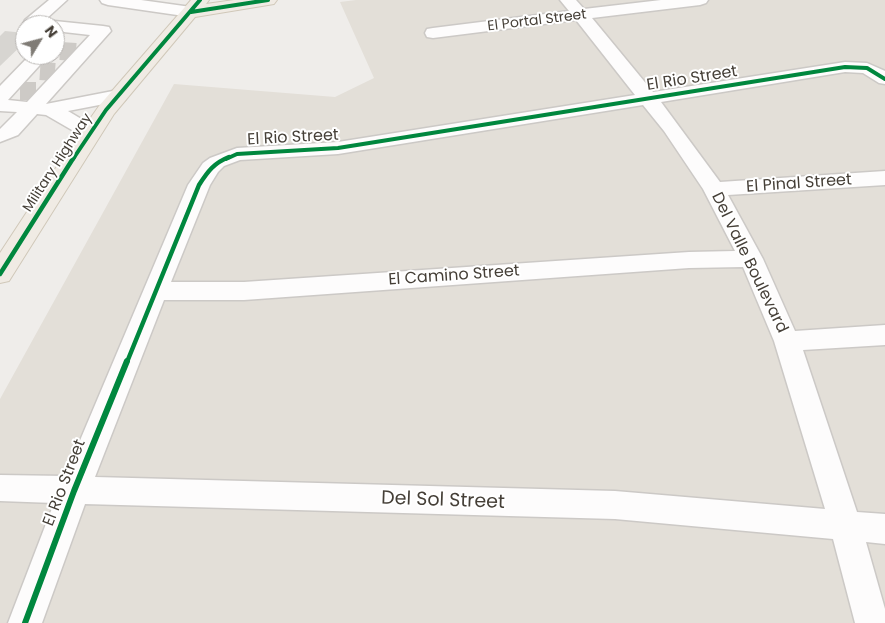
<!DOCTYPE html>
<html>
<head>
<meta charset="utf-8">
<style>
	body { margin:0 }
	#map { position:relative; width:885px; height:623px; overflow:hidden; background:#efedea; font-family:Poppins,sans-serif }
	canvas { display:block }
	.north { position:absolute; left:15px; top:15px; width:50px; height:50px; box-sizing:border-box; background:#fff; border:1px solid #b5b2af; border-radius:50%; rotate:53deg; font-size:14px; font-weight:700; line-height:20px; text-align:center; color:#453f37 }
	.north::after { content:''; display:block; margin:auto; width:18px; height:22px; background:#807c76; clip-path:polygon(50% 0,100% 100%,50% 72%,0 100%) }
</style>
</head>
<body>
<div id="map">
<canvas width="885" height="623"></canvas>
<div class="north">N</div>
</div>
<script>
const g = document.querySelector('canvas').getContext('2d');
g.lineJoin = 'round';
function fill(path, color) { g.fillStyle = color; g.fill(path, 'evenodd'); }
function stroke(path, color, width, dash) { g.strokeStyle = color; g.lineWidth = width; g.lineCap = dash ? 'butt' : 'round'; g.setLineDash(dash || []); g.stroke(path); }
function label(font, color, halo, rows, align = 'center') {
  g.font = font + ' Poppins,sans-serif'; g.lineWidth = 4; g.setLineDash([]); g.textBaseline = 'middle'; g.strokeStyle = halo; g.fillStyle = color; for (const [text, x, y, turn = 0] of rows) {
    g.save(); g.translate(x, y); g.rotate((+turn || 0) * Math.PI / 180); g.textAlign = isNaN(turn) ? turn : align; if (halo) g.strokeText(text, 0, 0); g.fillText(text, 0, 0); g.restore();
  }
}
fill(new Path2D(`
	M356,0H885V623H0V399L174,84L335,97L374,78L340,2Z`), '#e3dfd8');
fill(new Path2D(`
	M5,31L25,33V42L0,66V36Z`), '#d7d5d1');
stroke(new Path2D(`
	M60,51L76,52
	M40,71L55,72
	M20,91H36`), '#cdcac6', 18, [18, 9]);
const minor = new Path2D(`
	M49,0H67L45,20L103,26L109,27L111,31L46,104L118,90L125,92L127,96L125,100L68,111L98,129L101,133L98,137L91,139L84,137L46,115L37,114L18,135L0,142V129L17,112L0,111V86L30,55H49L8,100L27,102L90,35L55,31V25H25V27L23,24L25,20Z
	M100,0H141L191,7L197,9L199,12L197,15L191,17L108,5L102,3Z
	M560,0H576L584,9L661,0H708L706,3L700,5L592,18L653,92L845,62L867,63L885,71V84L879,83L863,73L845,72L661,102L720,182L885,171V185L728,195L763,259L795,331L885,325V345L803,350L857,512L885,514V544L866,542L885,609V623H855L833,539L615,519L85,504L42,623H8L54,503L0,501V475L65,476L188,185L203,163L210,158L237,148L338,142L635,95L576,20L433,38L427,37L425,33L427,29L433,28L569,11ZM643,105L664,131L703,189L735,251L689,252L244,282H171L210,185L218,172L224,166L240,160L338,154ZM743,267L774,341L825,509L615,491L95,477L164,300H244L689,268Z`);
const major = new Path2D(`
	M191,0H209L206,4L234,0H277L274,4L268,5L195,17L114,114L9,281L0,283V253L61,160L99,106Z`);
stroke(minor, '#ccc9c6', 3);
stroke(major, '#d0c8b9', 2);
fill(minor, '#fdfcfc');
fill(major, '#f0ebe4');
stroke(new Path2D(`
	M191,12L268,0
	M73,159L106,110L200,0
	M226,159L237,154L338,148L845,67L867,68L885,79`), '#00873e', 4);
stroke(new Path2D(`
	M0,274L74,157
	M127,362L199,185C208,171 214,163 229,157`), '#00873e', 4.5);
stroke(new Path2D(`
	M25,623L74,491L127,361`), '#00873e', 6);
label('14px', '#453f37', '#fff', [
	["El Portal Street",537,21,-7],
	["Military Highway",58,163,-57]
]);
label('16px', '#453f37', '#fff', [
	["El Rio Street",692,79,-9],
	["El Rio Street",293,138,-3],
	["El Pinal Street",799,184,-4],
	["Del Valle Boulevard",749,263,64],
	["El Camino Street",454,276,-4],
	["El Rio Street",65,483,-69]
]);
label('19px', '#453f37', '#fff', [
	["Del Sol Street",443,501,2]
]);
</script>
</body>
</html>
